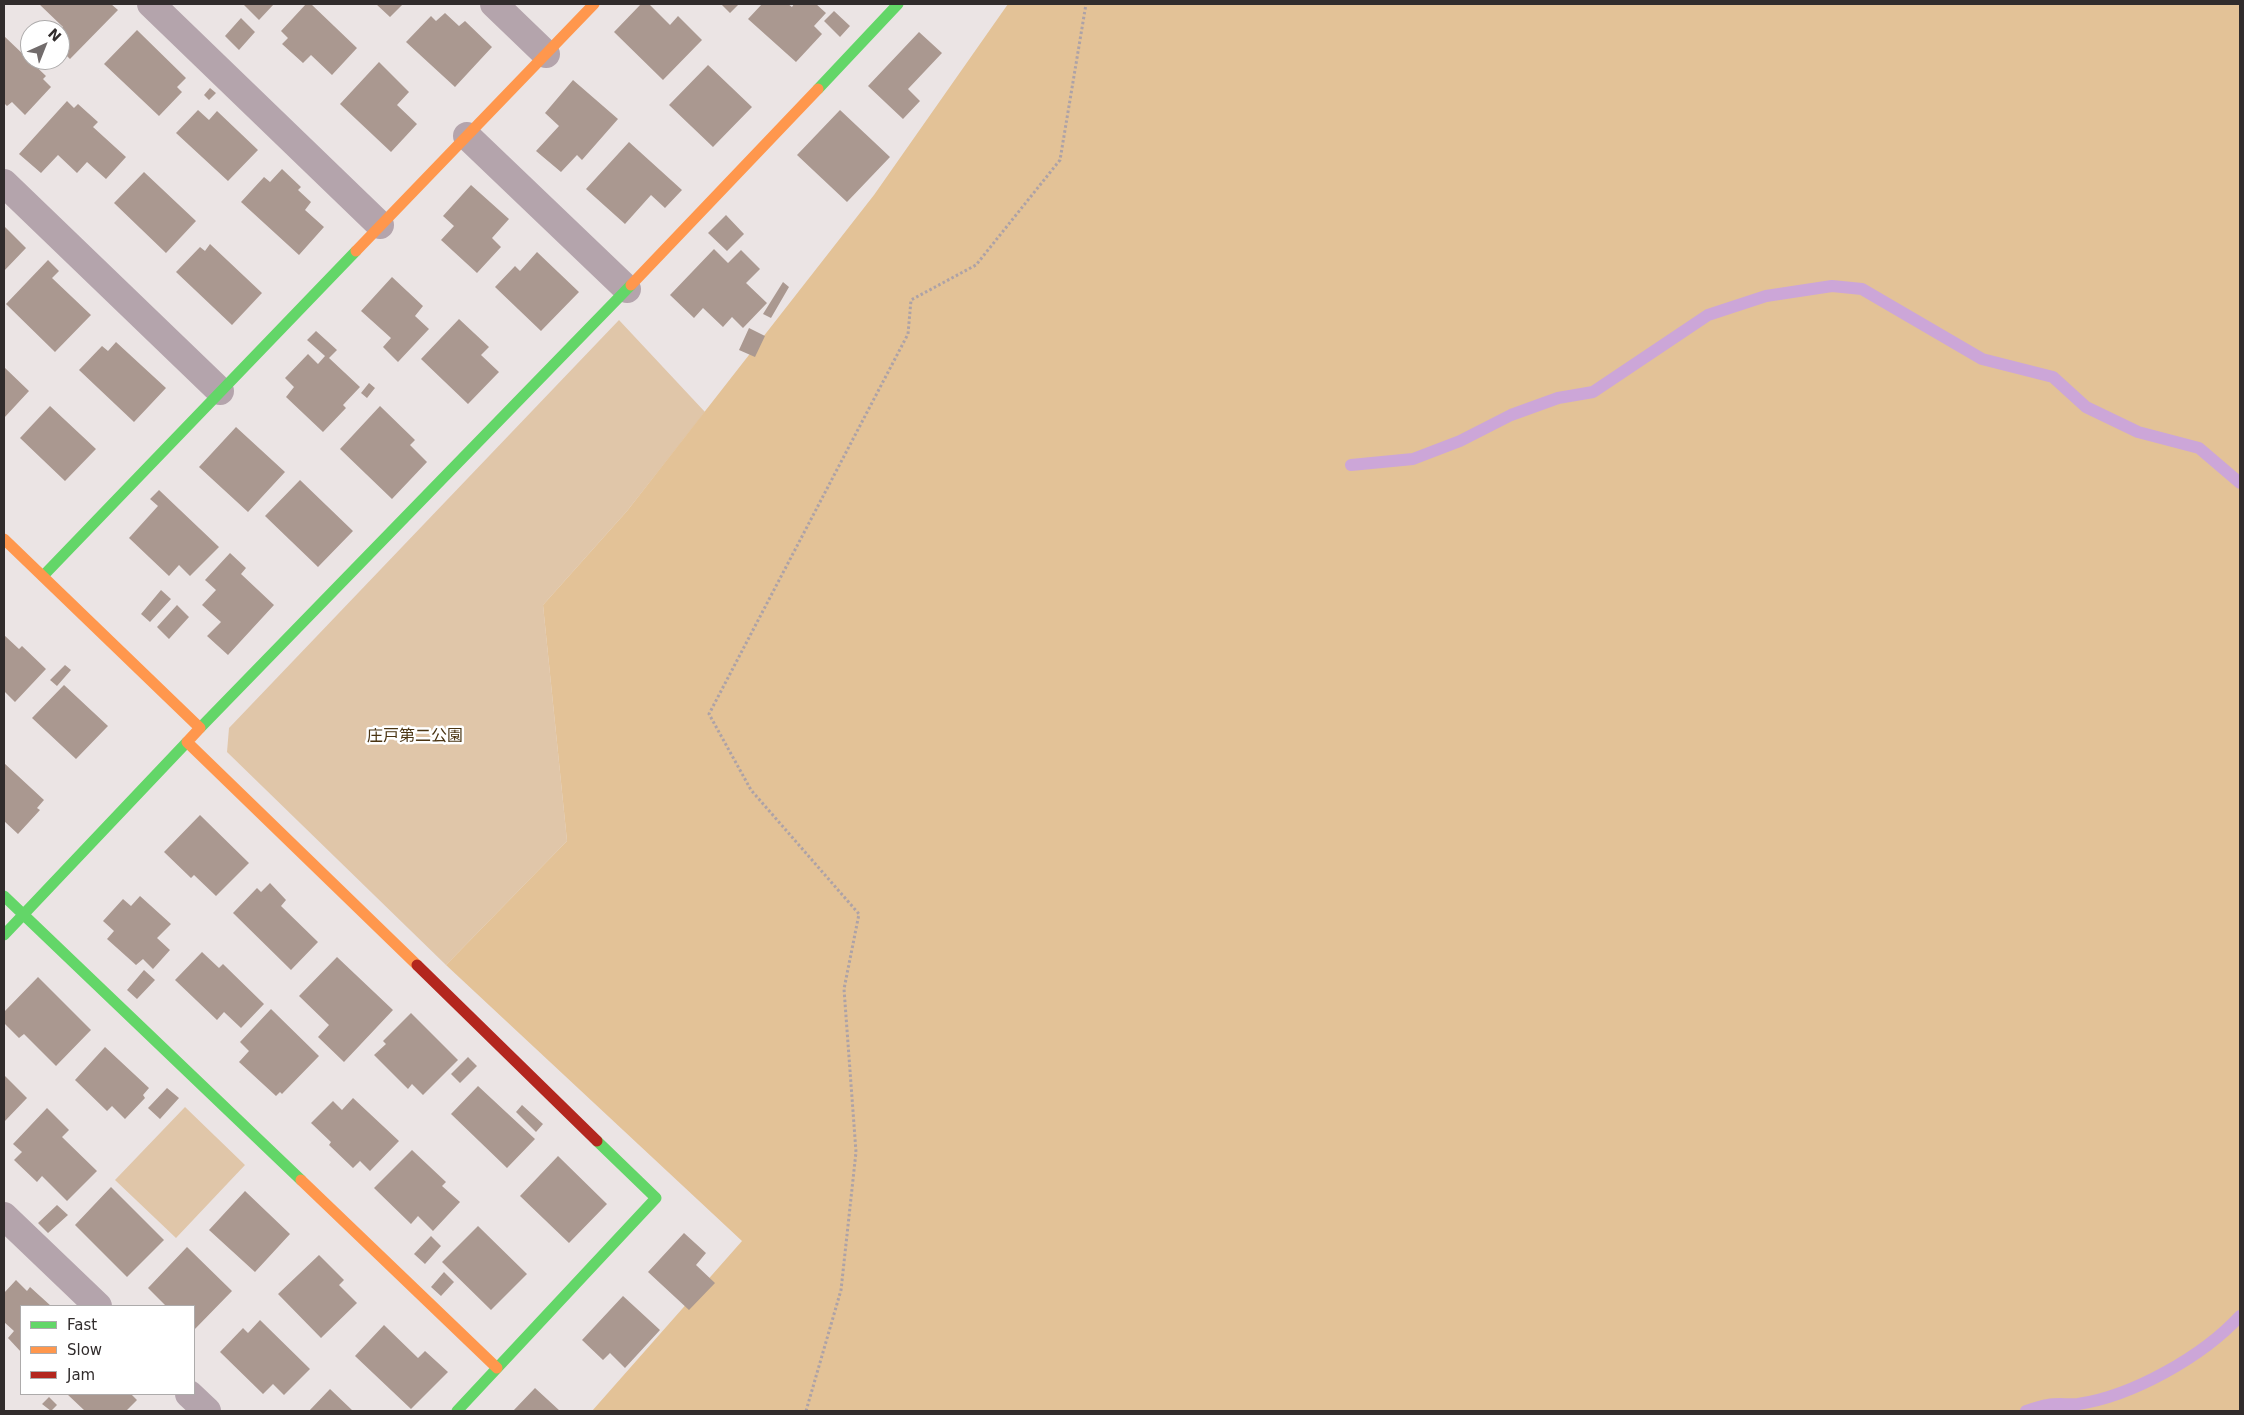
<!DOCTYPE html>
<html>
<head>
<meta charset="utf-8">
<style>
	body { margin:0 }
	#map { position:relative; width:2244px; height:1415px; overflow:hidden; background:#ebe4e4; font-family:"DejaVu Sans",sans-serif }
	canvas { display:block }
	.frame { position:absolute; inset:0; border:5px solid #312c2c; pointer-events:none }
	.legend { position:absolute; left:20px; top:1305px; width:175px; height:90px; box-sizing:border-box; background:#fff; border:1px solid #adabab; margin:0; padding:6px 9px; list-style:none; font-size:15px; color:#312c2c }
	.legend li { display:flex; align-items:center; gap:10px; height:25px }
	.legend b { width:25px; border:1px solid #adabab }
	.north { position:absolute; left:20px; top:20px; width:50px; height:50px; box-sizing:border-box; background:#fff; border:1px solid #adabab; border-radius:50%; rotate:44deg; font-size:14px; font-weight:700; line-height:20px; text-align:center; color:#312c2c }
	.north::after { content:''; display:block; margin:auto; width:18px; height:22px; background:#726c6c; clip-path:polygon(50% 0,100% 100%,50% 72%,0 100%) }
</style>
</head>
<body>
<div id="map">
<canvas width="2244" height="1415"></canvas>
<div class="frame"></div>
<ul class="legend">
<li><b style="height:6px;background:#63d668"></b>Fast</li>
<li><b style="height:6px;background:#ff974d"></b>Slow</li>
<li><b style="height:6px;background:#b3261e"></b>Jam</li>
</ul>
<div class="north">N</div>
</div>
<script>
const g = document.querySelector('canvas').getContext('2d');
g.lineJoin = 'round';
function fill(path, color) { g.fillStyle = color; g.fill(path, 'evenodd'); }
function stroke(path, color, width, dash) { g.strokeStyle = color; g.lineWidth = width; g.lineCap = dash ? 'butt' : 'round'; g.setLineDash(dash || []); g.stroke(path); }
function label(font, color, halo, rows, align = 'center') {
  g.font = font + ' "DejaVu Sans","Noto Sans JP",sans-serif'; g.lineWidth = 5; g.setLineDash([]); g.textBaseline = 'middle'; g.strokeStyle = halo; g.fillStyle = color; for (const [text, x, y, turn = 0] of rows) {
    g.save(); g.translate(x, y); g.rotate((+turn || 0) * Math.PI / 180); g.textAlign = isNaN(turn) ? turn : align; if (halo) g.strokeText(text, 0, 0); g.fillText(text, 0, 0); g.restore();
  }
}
fill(new Path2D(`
	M619,320L705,412L627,511L543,605L567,841L446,965L227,752L229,728Z
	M185,1107L245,1165L176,1238L115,1180Z`), '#e0c6a9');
fill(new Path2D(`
	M1008,4H2240V1411H592L742,1241L446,965L567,841L543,605L627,511L874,195Z`), '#e3c297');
stroke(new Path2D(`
	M1351,465L1413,459L1460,441L1511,415L1558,398L1593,392L1708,315L1766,296L1832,286L1862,289L1982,359L2053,377L2086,407L2138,432L2199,448L2240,483
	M2026,1411C2033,1409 2040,1406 2048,1405C2058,1403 2068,1405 2078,1404C2133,1396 2203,1356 2240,1316`), '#cca6d8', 12);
fill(new Path2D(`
	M39,4H111L118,10L70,59L60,49V31L63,27Z
	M243,4H274L259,20Z
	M306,4H311L357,48L332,75L311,55L303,63L282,44L288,38L281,31Z
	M376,4H403L390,17Z
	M641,4H649L670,25L678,16L702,40L663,80L614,32Z
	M721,4H739L730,13Z
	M762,4H788L792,7L794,4H816L826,13L814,26L822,34L796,62L748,19Z
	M834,11L850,26L840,37L824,21Z
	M445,13L459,26L465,21L492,47L455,87L406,42L431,16L436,21Z
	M241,18L255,32L239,50L225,36Z
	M137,30L186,78L177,87L182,92L159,116L104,64Z
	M919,32L942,53L908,89L920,101L903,119L868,86Z
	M4,36L46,76L43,79L51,87L25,115L12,102L7,106L4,103Z
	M379,62L409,92L397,105L417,124L391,152L340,104Z
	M708,65L752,107L713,147L669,105Z
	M573,80L618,119L582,160L577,155L561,172L536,151L559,126L545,113Z
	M210,88L216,93L209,100L204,95Z
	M67,101L74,108L78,104L98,122L93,127L126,157L106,179L87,162L77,173L58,155L41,173L19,154Z
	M198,110L209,120L217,111L258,150L228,181L176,133Z
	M840,110L890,157L847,202L797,155Z
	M629,142L682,190L665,208L651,195L625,224L586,189Z
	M282,169L301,187L298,190L311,202L305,210L324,227L299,255L241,202L264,177L270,182Z
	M144,172L196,221L166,253L114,203Z
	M471,185L509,219L492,238L501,247L477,273L441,240L454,226L443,216Z
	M726,215L744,234L727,251L708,233Z
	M4,226L26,248L4,271Z
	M210,244L262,293L232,325L176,272L200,247L205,251Z
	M714,249L728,263L741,250L760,269L746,283L767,303L743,328L732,317L723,327L703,308L694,318L670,295Z
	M537,252L579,292L541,331L495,287L515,266L520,271Z
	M48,260L59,271L52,278L91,315L55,352L6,304Z
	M392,277L423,306L415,316L429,329L398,362L383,347L391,338L361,311Z
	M783,282L789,287L771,318L763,314Z
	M459,319L489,347L481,355L499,372L468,404L421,359Z
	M749,328L765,336L755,357L739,350Z
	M316,331L337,350L329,358L360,387L343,405L346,408L323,432L286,397L294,387L285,378L308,354L318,364L325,356L307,340Z
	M116,342L166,388L134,422L79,370L102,346L108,351Z
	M4,367L29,391L4,418Z
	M369,383L375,388L367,398L361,393Z
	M50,406L96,449L65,481L20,438Z
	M380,406L415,440L410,445L427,462L392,499L340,449Z
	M236,427L285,472L248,512L199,467Z
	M300,480L353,531L318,567L265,516Z
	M159,490L219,547L190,576L179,565L169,576L129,538L158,506L150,499Z
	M230,553L246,568L241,574L274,605L228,655L207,636L221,622L202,605L216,590L205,580Z
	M161,590L171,599L150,622L141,614Z
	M177,605L189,617L169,639L157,627Z
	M4,635L19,649L22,646L46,669L15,702L4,691Z
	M65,665L71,670L57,686L50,680Z
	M64,685L108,726L76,759L32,718Z
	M4,763L44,800L37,808L40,810L18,834L4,821Z
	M200,815L249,863L216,896L194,875L191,878L164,852Z
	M270,883L286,900L281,906L318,942L291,970L233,913L257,888L261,892Z
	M140,896L171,924L157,938L170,950L153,969L143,959L136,965L107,939L114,931L103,921L123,899L131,906Z
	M202,952L219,968L223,964L264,1004L241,1028L224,1012L217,1020L175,980Z
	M337,957L393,1010L344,1062L318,1037L329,1025L299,996Z
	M144,970L155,980L137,999L127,990Z
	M38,977L91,1030L56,1066L24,1034L19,1038L4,1023V1012Z
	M271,1009L319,1056L282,1094L280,1092L276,1096L239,1062L249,1051L240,1042Z
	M411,1013L458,1060L423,1095L412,1084L408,1089L374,1055L386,1044L383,1041Z
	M105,1047L149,1088L143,1095L145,1098L125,1119L112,1106L107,1111L75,1080Z
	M468,1057L477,1066L460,1083L451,1074Z
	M4,1075L27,1098L4,1122Z
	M478,1086L535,1139L507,1168L451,1114Z
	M167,1088L179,1098L160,1119L148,1108Z
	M353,1098L399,1141L370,1171L360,1161L353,1168L329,1145L331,1142L311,1123L333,1101L342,1110Z
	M522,1105L543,1124L536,1132L516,1112Z
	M47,1108L69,1130L62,1137L97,1171L67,1201L42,1176L37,1182L14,1160L22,1152L13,1144Z
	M412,1150L446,1182L442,1186L460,1202L433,1231L418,1216L411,1224L374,1188Z
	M558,1156L607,1204L569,1243L520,1196Z
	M111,1187L164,1240L127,1277L75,1225Z
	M245,1191L290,1234L255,1272L209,1230Z
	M57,1205L68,1215L48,1233L38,1223Z
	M478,1226L527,1274L491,1310L442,1262Z
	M684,1233L706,1253L696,1265L715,1283L689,1310L648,1272Z
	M431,1236L441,1246L425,1264L414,1254Z
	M187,1247L232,1291L194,1330V1306H166L148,1288Z
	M319,1255L344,1280L339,1285L357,1303L321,1338L278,1294Z
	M444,1272L454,1282L441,1296L431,1287Z
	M16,1280L27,1291L30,1287L51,1306H21V1352L8,1338L14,1331L4,1322V1293Z
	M623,1296L660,1330L625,1368L610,1353L603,1360L582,1340Z
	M260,1320L310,1369L284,1395L273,1384L263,1394L220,1352L243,1328L248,1333Z
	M384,1325L418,1358L425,1351L448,1372L411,1409L355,1356Z
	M535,1388L560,1411H513Z
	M330,1389L353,1411H309Z
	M67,1394H131L137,1400L126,1411H85Z
	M49,1397L57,1405L51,1411L42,1404Z`), '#aa9890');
stroke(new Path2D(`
	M806,1411L841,1290L856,1152L844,989L859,914L751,790L709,714L908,334L911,300L976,265L1060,160L1086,4`), '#ada2a7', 3, [2.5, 2.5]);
stroke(new Path2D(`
	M151,4L380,225
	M494,4L546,54
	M467,136L627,289
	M4,183L220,391
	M4,1216L98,1306
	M189,1394L207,1411`), '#b4a4ac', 28);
stroke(new Path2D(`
	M818,89L898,4
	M43,576L356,251
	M200,728L631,285
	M4,896L301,1180
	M4,935L187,742
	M457,1411L656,1198L597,1141`), '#63d668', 11);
stroke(new Path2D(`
	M356,251L594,4
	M631,285L818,89
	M4,539L200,728L187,742
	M187,742L417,965
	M301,1180L497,1368`), '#ff974d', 11);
stroke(new Path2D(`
	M417,965L597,1141`), '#b3261e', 11);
label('16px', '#4a3412', '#fff', [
	["庄戸第二公園",415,737]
]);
</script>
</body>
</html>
